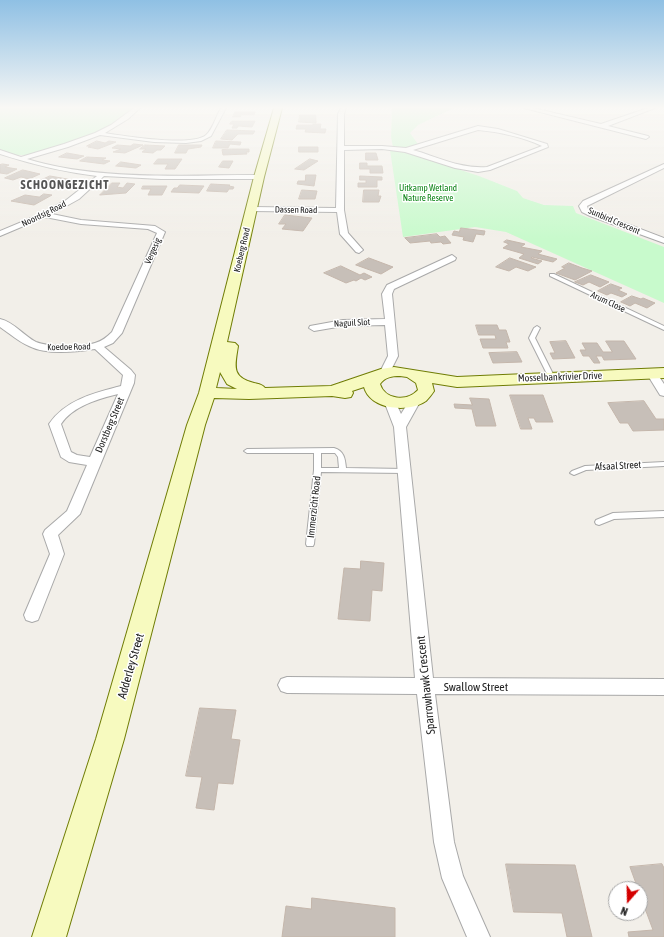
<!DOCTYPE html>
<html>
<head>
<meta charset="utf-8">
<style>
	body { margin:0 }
	#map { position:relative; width:664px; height:937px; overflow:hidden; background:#f2efe9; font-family:"Asap Condensed",sans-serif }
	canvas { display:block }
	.north { position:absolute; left:608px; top:881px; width:40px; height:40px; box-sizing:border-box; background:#fff; border:1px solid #a7a7a7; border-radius:50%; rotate:200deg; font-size:11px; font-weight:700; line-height:16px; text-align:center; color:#222 }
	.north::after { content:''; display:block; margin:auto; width:14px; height:18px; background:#d40000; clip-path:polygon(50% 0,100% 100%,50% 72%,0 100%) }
</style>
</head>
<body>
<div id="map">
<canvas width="664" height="937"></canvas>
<div class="north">N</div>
</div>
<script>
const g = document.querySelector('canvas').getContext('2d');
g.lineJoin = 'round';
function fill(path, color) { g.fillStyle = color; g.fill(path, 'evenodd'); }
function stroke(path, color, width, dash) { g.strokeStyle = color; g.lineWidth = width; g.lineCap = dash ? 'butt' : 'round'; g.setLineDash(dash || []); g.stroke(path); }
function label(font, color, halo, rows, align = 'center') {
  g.font = font + ' "Asap Condensed",sans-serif'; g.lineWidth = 3; g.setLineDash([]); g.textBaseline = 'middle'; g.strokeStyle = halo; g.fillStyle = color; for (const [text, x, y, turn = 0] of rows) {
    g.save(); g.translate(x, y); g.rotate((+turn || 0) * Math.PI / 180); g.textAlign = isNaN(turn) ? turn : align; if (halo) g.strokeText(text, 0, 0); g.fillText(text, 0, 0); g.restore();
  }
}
fill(new Path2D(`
	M0,108H133C111,134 61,145 29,155H14L0,150Z
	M392,108H454L418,125L410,133L418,144L404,148L393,147L391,137Z
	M390,150L409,153L479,176L517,191L523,198L544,205L573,206L576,213L664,247V303L506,232L475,227L403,237Z`), '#c8facc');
const building = new Path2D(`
	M235,112H255L254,115H241L240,117H233Z
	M300,115H316V123L299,122Z
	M232,121H255L252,127L238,126L237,128H232L234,124H230Z
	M313,124H321L320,129H326L325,133L305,132L306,129H296L297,125H313Z
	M227,130L255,131L253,134H238L232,140L221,139Z
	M97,141L105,143L109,141L116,142L98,149L88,147L91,146H87Z
	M216,141L241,142L240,145L230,144L228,148H213Z
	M134,144L143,145L125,153L113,152L121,149L112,148L117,145L130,146Z
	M145,145L165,146L161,150H157L153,153L142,152L146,149H140Z
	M179,145H202L201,147L188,149L186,153H175Z
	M299,147H318V152H299Z
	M232,149H249V152H246L247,154L223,155L222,150Z
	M67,153L84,156L77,159L59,157Z
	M366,153H376L378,160H366Z
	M87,157L106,158L102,160L110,161L104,164L80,161Z
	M158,159H182L175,169H165L168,164H154Z
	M310,159L318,161L304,170L295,169Z
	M223,161H233L229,168L219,167Z
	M121,162L141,165L136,168L116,166Z
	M360,163H367V166H382L383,173H370V169H360Z
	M3,164L9,165L5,167L17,169L7,174L0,173V165Z
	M23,170L40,174L29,179L21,177L13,180L5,178Z
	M306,175H316L314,186L297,184L298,181H305Z
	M50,176L73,180L56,188L33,184Z
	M360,176L382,177V180H377V187H358V183H366V180H360Z
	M112,183H120L117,187L123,188L127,183L135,184L126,193L100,195Z
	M211,184L230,185L229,186L234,187L233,189H229L227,192L207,191Z
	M180,185L204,186L199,193L171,192L174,188H177Z
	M143,186H167L162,195H148L151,189H142Z
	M302,190L317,191L315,199H299Z
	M364,190H379L378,196H381L379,202H363Z
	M44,194L52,195L34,205L11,201L25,195L39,197Z
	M285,215L312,218L303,231L282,229L286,224H279Z
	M461,228L485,231L484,235L476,234L473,242L463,240L464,237L452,235L454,231L459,232Z
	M437,234L440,237L445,236L451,243L443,244L441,242L431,243L430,241L410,243L405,238Z
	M507,240L525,244L521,247L542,251L538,254L557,259L553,262L532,257L531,258L542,261L538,264L519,258L524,254L503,248L509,244L504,242Z
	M369,258L393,267L381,274L356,265Z
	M510,258L536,267L528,271L516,267L509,271L496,267Z
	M569,263L582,268L592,271L575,280L556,273L565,268L562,267Z
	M341,266L360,275L364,273L372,277L365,280L361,278L356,281L354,280L346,283L324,273Z
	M591,275L609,282L600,287L589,282L583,285L575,282Z
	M611,284L622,288L618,290L627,294L622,297L611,293L607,295L598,291Z
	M632,296L641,299L643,298L655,303L647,308L635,303L630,306L621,302Z
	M476,325H497L499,330H506L510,342H506L508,348H483L480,339H496L495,335H479Z
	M566,341L575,358L553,359L550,353H555L550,342Z
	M606,341H624L636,359L604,360L602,356H596L600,363H594L589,356H583L580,350H586L582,343H597L603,352H612Z
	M517,352L522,362L493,363L489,353Z
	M510,395H543L553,422H536L534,418H528L532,429H521Z
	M470,398L489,399L496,426H476L472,409L455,408L454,404L472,405Z
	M644,401L656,419H664V430L633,431L628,423H620L608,403Z
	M361,561L384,563L382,591L372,590L370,621L338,619L344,568L360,569Z
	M200,708L236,710L231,739L240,740L233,784L218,783L214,810L196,808L202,777L186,776Z
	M506,864L575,865L592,937H567L562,913L514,912Z
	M662,864L664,868V937H629L628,932L653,930L640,895V889H638L630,867Z
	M312,898L395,908V937H282L286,906L311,909Z`);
fill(building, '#c7bfb8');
stroke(building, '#c4b6ab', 1);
const lane = new Path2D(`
	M550,274H554L664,326V330L550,276Z
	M537,326L540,328L535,338L555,378L554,379L552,380L549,378L529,338L534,328Z
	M334,448C344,451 345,458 346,468L405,469L409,471L405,473L321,472L314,544L313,546H307L306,544L314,470V453H247L244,451L247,449ZM321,453H335L338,457L339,468H321Z
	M664,462V466L586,470L574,475L570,473L572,471L585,466Z
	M664,511V517L614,519L599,525L596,524L595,522L596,520L613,513Z`);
const street = new Path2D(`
	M134,108H140L128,119L105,133C124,136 192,147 206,135C213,129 216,116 221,108H226L211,136L201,141L186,143L154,142L100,135L68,147L27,159C98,181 185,175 259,175L262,177L259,179H161L104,176L79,199L52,214L81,220L155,226L165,232L122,333L113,343L104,347L131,370L135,375L134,383L80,514L58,535L64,554L40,615L38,620L32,622L26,620L24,615L50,554L43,534L45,530L67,511L87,465L69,462L61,457L49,424C65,400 94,393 121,386L123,375L95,349C76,352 46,355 29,346C19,342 9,333 0,327V319C14,322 24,336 36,342C48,347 82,347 95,343C102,341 107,337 112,332L157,233L148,229L81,224L45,217L0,236V231L36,216L65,201L97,176C63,172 31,164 0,154V150L21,157L64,144L95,133L111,125ZM118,394L90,457L77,455L71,452L61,424C73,406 98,399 118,394Z
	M341,108H346L344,114V146H382L406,148L478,126L498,129L547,144L548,147L490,170L478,172L455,168L405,152L382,149L344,150V210L348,233L363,250L359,253L356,252L340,234L337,212L252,211L248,209L252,207L336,208L338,114ZM478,130C499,132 523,137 542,146L487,167C460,169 438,157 413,150Z
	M524,108H533L601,124L648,108H655L608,126L648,136L649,137L646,139Z
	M664,164V168L587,206L588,209L596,212L664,238V243L590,216L582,212L579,206L583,201Z
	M452,255L456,258L455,260L394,289L392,294L398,356L388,376L384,377L379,374L388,356L385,325L343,326L314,331L309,328L310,326L343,320L385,319L382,294L387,285Z
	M652,371L656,372L664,384V396L660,395L647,374Z
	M415,397L419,398L421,400L406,427L433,678L664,679V695L435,694L454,842L463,876L490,937H467L442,878L434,842L417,694L287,693L281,691L278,685L281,679L287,677L415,678L394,427L384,401L386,399H394L401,414L411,398Z`);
const secondary = new Path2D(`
	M274,108H282L264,177L227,342L235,343L238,346C235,366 231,377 254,383C258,384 262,384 265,388L331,386L381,369L394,367L457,377L664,368V378L457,387L432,383L434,391C432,394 429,398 426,401C409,413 370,410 364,387L352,391L353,393L351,397L345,398L332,396L249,399L214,398L205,425L124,739L66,937H32L96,739L187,425L199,393L254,177ZM220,372L227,384L237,389L216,388ZM400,376L407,377L416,383L418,390C407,402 385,400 380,384C385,377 392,376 400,376Z`);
stroke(lane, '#a9a9a9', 2);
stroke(street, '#a9a9a9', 2);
stroke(secondary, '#707d05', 2);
fill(lane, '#fff');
fill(street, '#fff');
fill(secondary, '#f7fabf');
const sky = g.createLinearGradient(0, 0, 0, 239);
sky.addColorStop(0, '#8fc0e4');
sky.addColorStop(0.45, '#f9f8f5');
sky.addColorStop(1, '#f9f8f500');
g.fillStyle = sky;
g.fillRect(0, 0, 664, 239);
label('9px', '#0c8416', '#fff', [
	["Uitkamp Wetland",428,188],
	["Nature Reserve",428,198]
]);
label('9px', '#222', '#fff', [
	["Dassen Road",296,210,1],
	["Noordsig Road",44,214,-26],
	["Sunbird Crescent",614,221,23],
	["Koeberg Road",242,250,-77],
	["Vergesig",153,251,-66],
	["Arum Close",608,302,25],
	["Naguil Slot",352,323,-3],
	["Koedoe Road",69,347,-1]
]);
label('10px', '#222', '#fff', [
	["Mosselbankrivier Drive",560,377,-2],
	["Dorstberg Street",110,425,-67],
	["Afsaal Street",618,466,-3],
	["Immerzicht Road",314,507,-84]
]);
g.letterSpacing = '1px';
label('bold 12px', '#555', '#fff', [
	["SCHOONGEZICHT",65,185]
]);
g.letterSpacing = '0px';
label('12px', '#222', '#fff', [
	["Adderley Street",131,666,-74],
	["Sparrowhawk Crescent",426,685,-96],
	["Swallow Street",476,687]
]);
</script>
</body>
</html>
